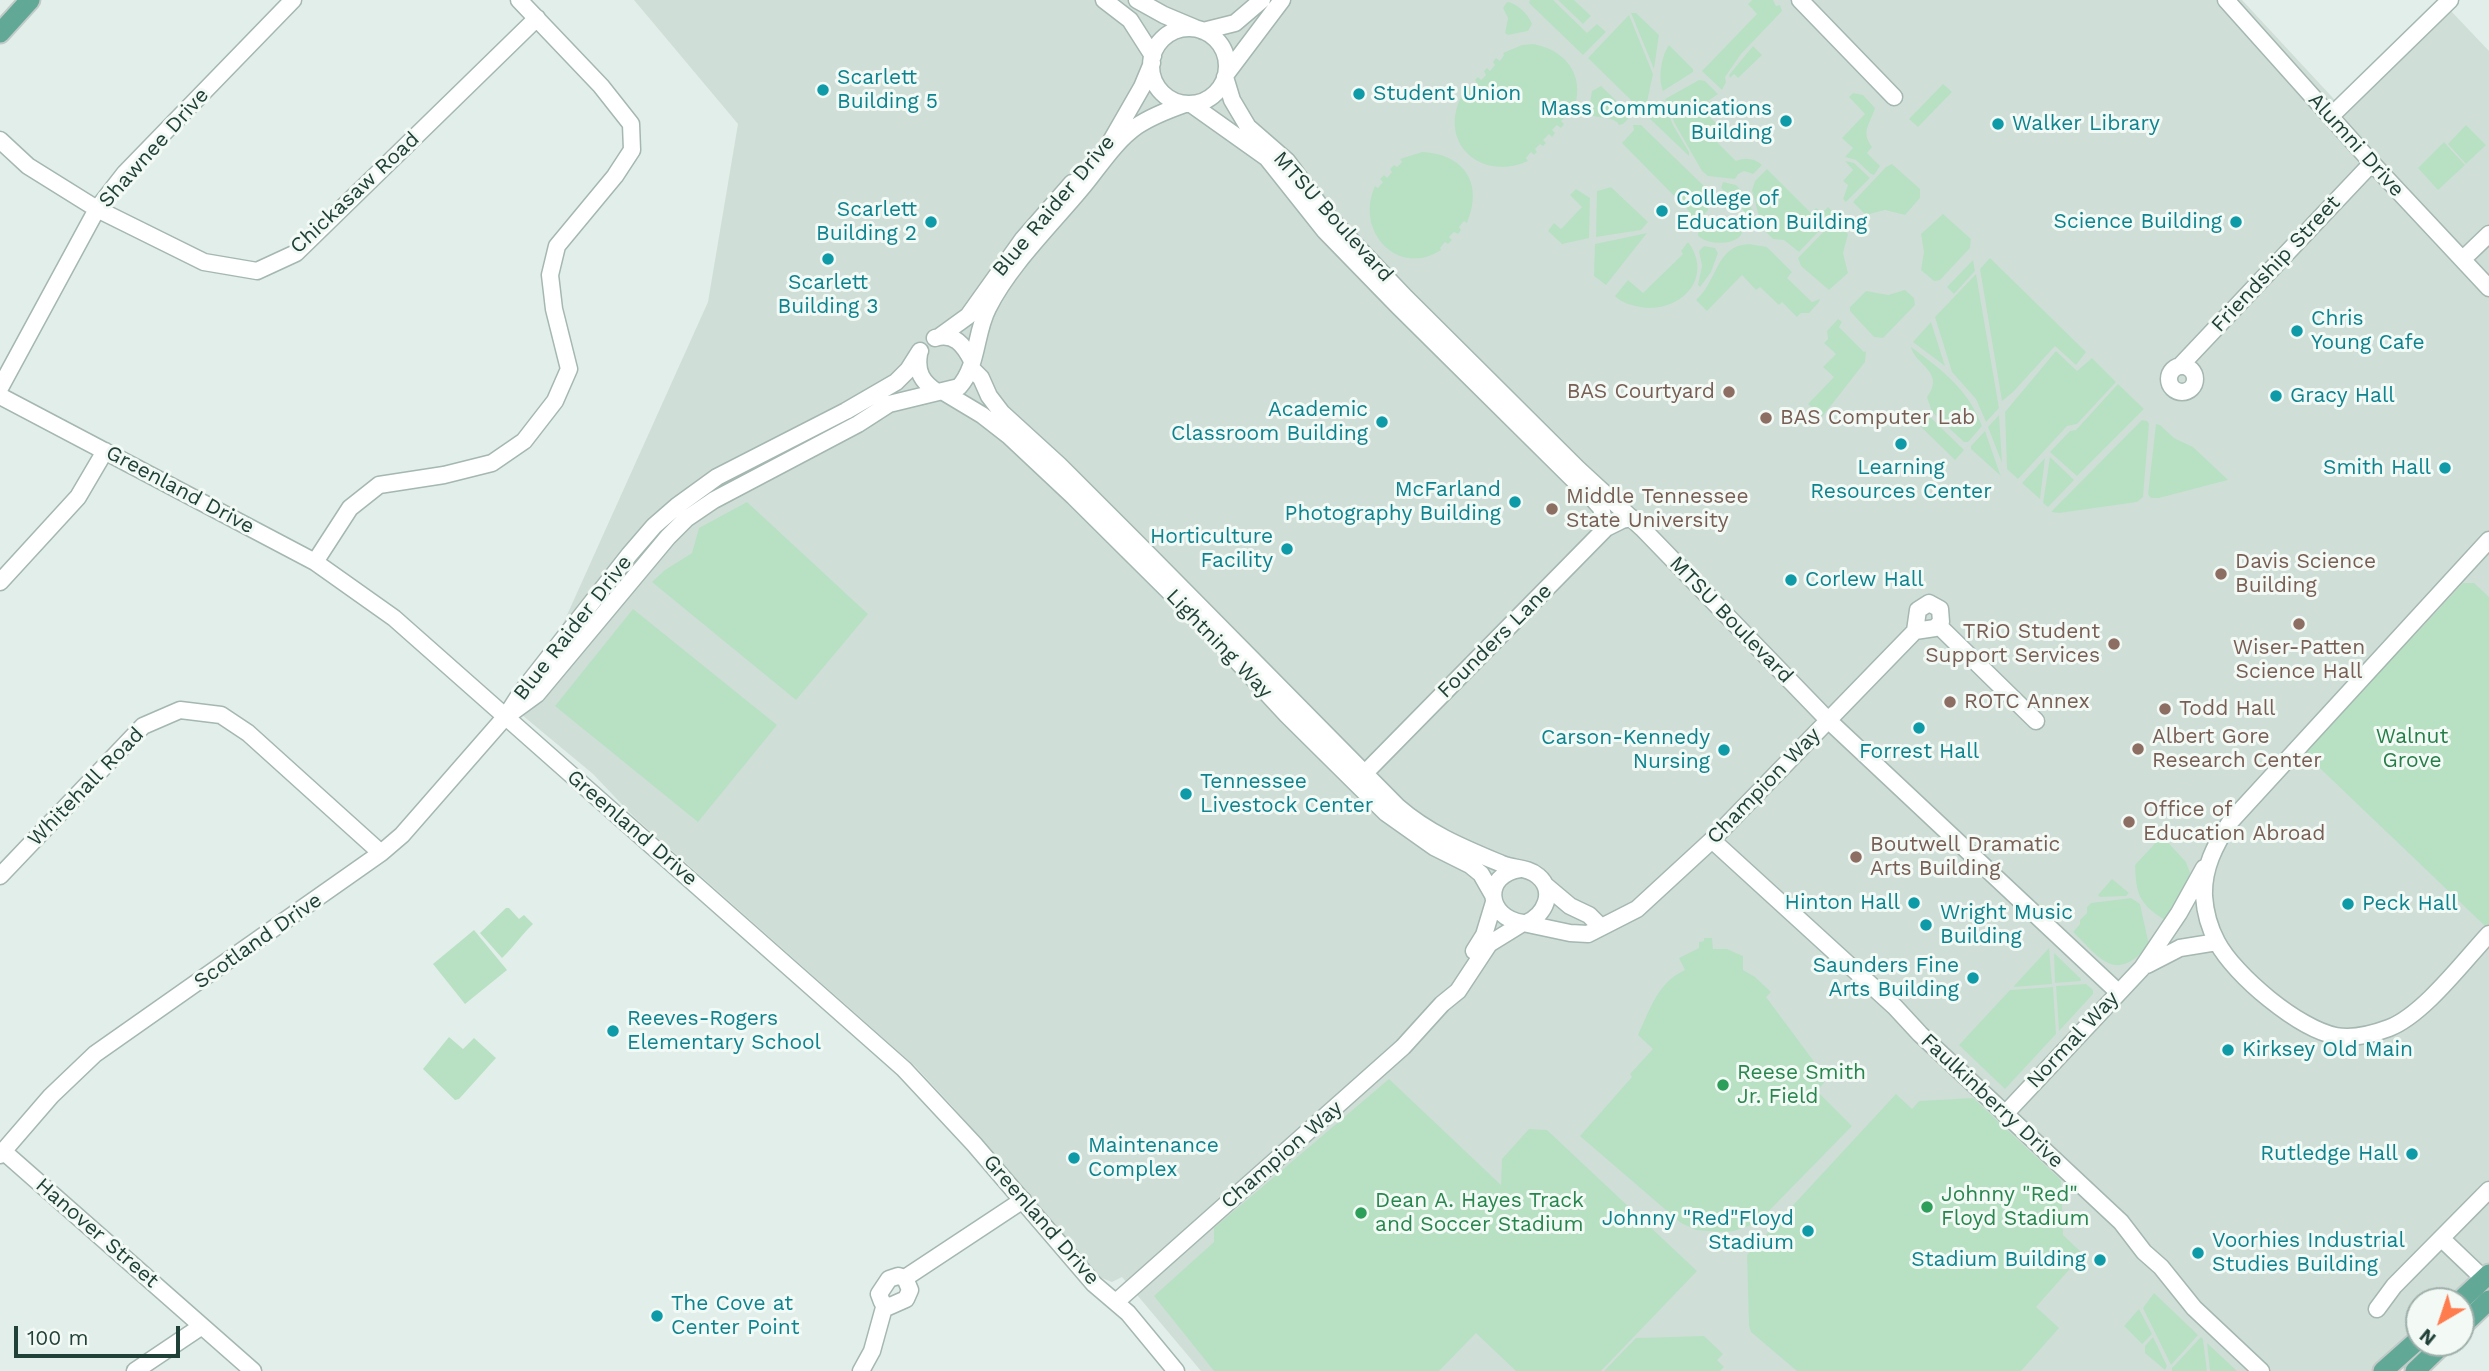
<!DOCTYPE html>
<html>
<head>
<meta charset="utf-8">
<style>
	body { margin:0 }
	#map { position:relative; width:2489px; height:1371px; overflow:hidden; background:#e2eee9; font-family:"Work Sans",sans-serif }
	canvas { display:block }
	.north { position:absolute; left:2405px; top:1287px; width:70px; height:70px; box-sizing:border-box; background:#f3faf6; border:2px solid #9fb0aa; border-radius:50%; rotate:219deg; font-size:19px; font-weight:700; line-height:28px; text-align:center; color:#204138 }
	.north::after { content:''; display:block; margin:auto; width:24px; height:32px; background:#ff7c4f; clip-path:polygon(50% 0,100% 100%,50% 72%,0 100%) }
	.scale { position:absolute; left:14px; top:1326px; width:166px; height:32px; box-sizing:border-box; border:4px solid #204138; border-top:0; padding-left:9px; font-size:21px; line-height:24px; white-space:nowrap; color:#204138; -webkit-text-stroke:5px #f3faf6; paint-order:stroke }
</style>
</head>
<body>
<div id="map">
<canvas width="2489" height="1371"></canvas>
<div class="north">N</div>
<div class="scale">100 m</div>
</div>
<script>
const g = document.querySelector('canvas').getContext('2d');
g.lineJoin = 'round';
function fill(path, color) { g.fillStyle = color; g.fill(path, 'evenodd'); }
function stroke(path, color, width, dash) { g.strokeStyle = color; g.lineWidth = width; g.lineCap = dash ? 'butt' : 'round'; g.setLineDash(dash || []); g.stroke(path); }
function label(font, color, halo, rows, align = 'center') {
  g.font = font + ' "Work Sans",sans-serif'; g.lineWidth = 6; g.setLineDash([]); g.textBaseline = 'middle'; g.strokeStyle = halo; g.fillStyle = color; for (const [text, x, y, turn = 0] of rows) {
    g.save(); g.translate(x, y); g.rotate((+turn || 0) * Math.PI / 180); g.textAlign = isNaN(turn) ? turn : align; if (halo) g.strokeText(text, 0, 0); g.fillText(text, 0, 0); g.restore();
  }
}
fill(new Path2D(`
	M634,0H2242L2345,111L2450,10L2489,51V1268L2454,1301H2419V1336L2383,1371H1201L1122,1277L1112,1282L1099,1277L953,1107L915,1066L634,817L593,774L522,715L708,302L738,124Z`), '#d0ded8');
fill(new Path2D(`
	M1530,0H1553L1587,33L1597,24L1606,32L1583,55L1529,3Z
	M1558,0H1574L1591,16L1583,24Z
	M1752,0H1773L1776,6L1780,5L1782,11L1741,54L1725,77L1726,82L1722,90L1702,71L1757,14L1748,4Z
	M1507,2C1517,3 1529,15 1532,24L1528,31L1508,35L1505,33L1508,18L1503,8Z
	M1631,13H1636L1659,35L1654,69Z
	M1629,15L1653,74L1647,102L1638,107L1588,58Z
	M1533,44C1570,50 1589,83 1570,117L1567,115L1561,121L1564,124L1561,128L1557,125L1552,130L1555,133L1552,137L1549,134L1543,140L1546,143L1543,146L1540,144L1535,149L1537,152L1534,155L1531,152L1526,158L1528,161C1482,182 1438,144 1461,97L1464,99L1469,92L1466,90L1469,86L1472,89L1477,84L1475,80L1478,77L1481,80L1486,75L1484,71L1487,68L1490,71L1495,65L1493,62L1496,58L1500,61L1504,55L1503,53L1522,45Z
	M1669,45L1693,69V72L1663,91C1658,79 1661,56 1669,45Z
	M1753,46L1762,55L1738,78L1734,74L1730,78L1729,75Z
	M1699,80L1705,81L1718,94L1708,101L1714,107L1707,114L1721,128L1713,138L1736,161C1745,157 1755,158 1762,165L1753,174L1744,171L1738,174L1735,179L1708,176L1702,171L1675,124L1665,99Z
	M1943,84L1952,92L1918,127L1909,119Z
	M1601,86L1628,112V119L1623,124L1619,125L1617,122C1608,116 1593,118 1588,114L1592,91Z
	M1853,93L1863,95L1875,108C1871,123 1860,131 1872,147L1867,153L1880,166L1874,175L1871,174L1856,160L1845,157L1853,148L1842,138L1865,114L1849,97Z
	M1663,100L1673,125L1689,152V156L1647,116L1651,108Z
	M1633,125H1641L1707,189L1708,210L1694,227L1687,226L1692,220L1686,214L1689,211L1622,143L1634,130Z
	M2466,125L2486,145L2466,164L2448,144Z
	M2444,142L2465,165L2438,190L2418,168Z
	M1422,152C1464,154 1484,183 1467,223L1464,221L1459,227L1461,230L1458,234L1454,232L1449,237L1452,240L1448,244L1445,242L1440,248L1441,250C1399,278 1354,232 1375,186L1378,188L1383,182L1380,179L1384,175L1387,178L1392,172L1390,169L1394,165L1397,167L1402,162L1400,159Z
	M1845,161L1854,163L1870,178L1846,202L1843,199L1848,185L1843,181L1853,170Z
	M1892,164L1920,189V198L1905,215L1885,210L1866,215L1853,202L1886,167Z
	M1767,169L1811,213L1816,208L1822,213L1828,207L1835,214L1799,252L1784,240L1773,239L1762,228L1752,190L1755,181Z
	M1723,182L1736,185L1742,191H1748L1753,217H1750L1721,188Z
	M1611,187L1648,222L1641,230L1596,237L1597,191Z
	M1576,189L1590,198L1589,238L1562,244L1548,231L1554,223L1561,229L1582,207L1570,195Z
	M1943,214L1971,239L1970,248L1940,280L1934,281L1921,270L1924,252L1921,234Z
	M1735,217C1760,242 1714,250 1698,236C1699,218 1720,216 1735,217Z
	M1834,221L1848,234L1843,253L1848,273L1829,290L1801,266L1798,258Z
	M1647,233L1606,285L1594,276L1595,244Z
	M1688,242C1715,278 1680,314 1640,307C1631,305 1622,303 1615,296L1628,280L1643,293L1683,254L1681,251Z
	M1749,244L1767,247L1792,272L1787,278L1812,302L1820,299L1819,302L1809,313H1801L1797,317L1782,302L1779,305L1760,287L1756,290L1742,275L1707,311L1696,300C1719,279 1715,246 1749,244Z
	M1704,246L1715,248L1718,253L1711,272L1700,287L1698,285L1702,266L1699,251Z
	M1990,258L2086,352L2076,365L2055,346L2013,392L2002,401L1980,269Z
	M1973,260L1975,271L1954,294L1947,287Z
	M1976,274L1999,408L1986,422L1976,399L1952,372L1935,317Z
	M1905,290L1914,298L1915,305L1883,338L1874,337L1850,311V307L1866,291L1888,295Z
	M1838,319L1842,322L1839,327L1864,352L1866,351L1865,362L1822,417L1808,404L1834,377L1823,367L1836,354L1824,343L1828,339L1827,331Z
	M1931,322L1945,366L1913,342Z
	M1911,347C1942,370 1968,389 1982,426L1968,442H1964L1932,412L1927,397C1946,372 1915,365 1911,347Z
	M2056,351L2077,371L2092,358L2116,382L2077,424L2067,426L2018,479L2007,469L2005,412Z
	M2118,384L2144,409L2077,476L2050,452L2070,431L2076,430Z
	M1918,412L1931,418L1964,450L1955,460L1912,418Z
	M1999,415L2002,463L1988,427Z
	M2142,420L2147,421L2149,424L2143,497L2137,502L2059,513L2051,512Z
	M2156,424L2160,425L2174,438L2193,447L2228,480L2159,498H2151L2148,494Z
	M1985,431L2000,474L2001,476L1971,449V446Z
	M2050,457L2074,480L2048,507L2043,503Z
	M2045,458L2040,499L2022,483Z
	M747,502L868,614L796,700L652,582L665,570L692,553L699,528Z
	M2463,583H2474L2489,597V924L2485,926L2303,752L2410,635L2413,637Z
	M633,609L777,725L698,822L555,706Z
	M2162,836L2186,862L2190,873L2182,893L2165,920C2139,904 2136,894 2135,865Z
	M2112,879L2129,893L2126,896L2100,897L2098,895Z
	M2131,898L2140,904L2149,945C2115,984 2101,959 2073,932L2080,924V920L2087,913V907L2091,903Z
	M506,908H509L519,919L524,915L533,924C521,935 514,947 502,958L480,933Z
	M474,930L507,970L465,1004L433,964Z
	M1704,938H1712L1713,949H1727L1743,956V970L1755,977L1771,992L1766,997L1827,1079L1817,1091L1852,1126L1757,1223L1734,1231L1721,1232L1696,1230L1681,1223L1580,1136L1632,1077L1630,1074L1653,1049L1638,1035C1650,1009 1658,982 1685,970L1679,958L1699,948V942L1704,941Z
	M2049,948L2052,984L2014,987V986Z
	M2054,953L2081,979V981L2055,983Z
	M2086,984L2093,990V994L2059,1031L2056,986Z
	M2053,987L2056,1034L2005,1089L1959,1045L2010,990Z
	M449,1037L463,1049L474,1038L496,1058L459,1099L455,1100L423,1069Z
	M1389,1079L1501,1185L1502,1159L1529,1129L1547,1130L1697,1271L1601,1371H1516L1476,1333L1439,1371H1214L1154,1296L1214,1242V1228Z
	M1896,1094L1912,1109L1919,1101L1973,1098L2061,1180L2063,1235L2083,1254L2036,1307L2059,1328L2021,1371H1797L1751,1332L1749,1326L1747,1255Z
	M2154,1293L2198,1335L2171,1365L2143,1308Z
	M2139,1309L2152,1334L2142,1344L2124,1326Z
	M1704,1336L1723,1354L1717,1360L1724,1367L1720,1371H1604L1636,1338Z
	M2153,1337L2167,1366L2165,1370L2145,1353V1346Z
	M2201,1337L2203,1339L2207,1371H2172V1368Z
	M2207,1343L2237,1371H2210Z`), '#b8e1c4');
const minor = new Path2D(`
	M1104,0L1130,20L1153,56
	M1137,0L1164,15L1195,28
	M1800,0L1894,97
	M2226,0L2372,163L2489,288
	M1151 66a38 38 0 1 1 76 0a38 38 0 1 1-76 0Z
	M1203,31L1235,23L1262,0
	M1227,73L1282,0
	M1225,77L1232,100L1248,127L1287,161L1326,214L1406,298L1578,469L1642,528L1828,720L2118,992
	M1191,104L1267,158L1325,231L1398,306L1593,499L1601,508L1606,528
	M2331,116L2450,0
	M0,140L28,166L97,209L204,262L257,271L296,253L537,18
	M1111,141L1142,87L1152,63
	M2463,259L2489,234
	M939,337L968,316L1023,239L1072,183
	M935,338C954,332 964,345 972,361
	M919,354C916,372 922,382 937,392
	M2169 379a13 13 0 1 1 26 0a13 13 0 1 1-26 0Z
	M2180,366L2372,163
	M971,368L981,378L989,396L1002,413L1059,465L1142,548L1398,807C1429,834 1464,848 1502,864C1513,869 1528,867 1538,876C1556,891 1545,915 1526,923
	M0,388L97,209L125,173L293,0
	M942,391L982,415L1009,436L1074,497L1211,633L1287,715L1386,813L1434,847L1470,865L1481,874L1493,895
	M0,396L315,562L394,618L904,1069L974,1144L1094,1284L1128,1313L1176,1371
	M2489,540L2230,822C2215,845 2203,868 2204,896C2205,911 2210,929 2217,942C2235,976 2299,1029 2336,1036C2353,1039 2373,1034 2389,1028C2423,1015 2463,962 2489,934
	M315,562L350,508L379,485L444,475L492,463L524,441L555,401L569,369L554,309L550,275L557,246L615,176L632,150L631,124L601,86L519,0
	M0,582L78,497L105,451
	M1929,603L1940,609L1941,622L1935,628L1915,631L1918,610Z
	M1938,625L2036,721
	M511,713L537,694L668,537L686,519L714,500L858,424L889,404L959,387C978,366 975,333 988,308C1009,266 1050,226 1080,190C1098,169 1114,142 1137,126C1152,116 1168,110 1185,104
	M1364,774L1606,528L1622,520L1632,518
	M1712,840L1895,1007L1920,1034L2121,1222L2144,1252L2161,1267L2194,1308L2261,1371
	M1520,869C1482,875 1486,918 1523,923
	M0,876L143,726L180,710L221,715L248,733L381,853
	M1545,885L1570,906L1589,915L1600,926
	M1474,951L1484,935L1494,902
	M2147,965L2180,948L2217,942
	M2005,1114L2142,968L2179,913L2204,868
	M3,1151L253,1371
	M0,1155L51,1096L95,1054L381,853L402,835L506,716L520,694L629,555L654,526L677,506L717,477L846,411L896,382L908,370L920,351
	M2442,1239L2484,1279
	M905,1278L910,1290L906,1299L888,1307L882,1302L879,1294L889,1279L898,1276L905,1278L1023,1200
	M1116,1302L1403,1047L1442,1004L1458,991L1489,944L1523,923L1570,933L1588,934L1637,909L1712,840L1915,631
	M2377,1309L2394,1286L2489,1190
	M135,1371L202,1326
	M861,1371L872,1351L885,1304`);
const major = new Path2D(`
	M0,33L30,0
	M2460,1301L2489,1274
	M2461,1327L2489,1300
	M2383,1371L2419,1339
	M2415,1371L2444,1343`);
stroke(minor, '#a4b7b0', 19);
stroke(major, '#c1cac7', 23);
stroke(minor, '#fff', 16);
stroke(major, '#61a897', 19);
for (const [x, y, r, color] of [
	[823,90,7,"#0f9aa8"],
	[1359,94,7,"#0f9aa8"],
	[1786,121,7,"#0f9aa8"],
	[1998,124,7,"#0f9aa8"],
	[1662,211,7,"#0f9aa8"],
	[931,222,7,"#0f9aa8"],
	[2236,222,7,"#0f9aa8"],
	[828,259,7,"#0f9aa8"],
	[2297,331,7,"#0f9aa8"],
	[1729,392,7,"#8d6e63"],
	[2276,396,7,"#0f9aa8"],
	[1766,418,7,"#8d6e63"],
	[1382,422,7,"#0f9aa8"],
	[1901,444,7,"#0f9aa8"],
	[2445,468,7,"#0f9aa8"],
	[1515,502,7,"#0f9aa8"],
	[1552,509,7,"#8d6e63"],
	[1287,549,7,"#0f9aa8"],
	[2221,574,7,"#8d6e63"],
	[1791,580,7,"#0f9aa8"],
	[2299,624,7,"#8d6e63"],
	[2114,644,7,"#8d6e63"],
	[1950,702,7,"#8d6e63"],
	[2165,709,7,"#8d6e63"],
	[1919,728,7,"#0f9aa8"],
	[2138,749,7,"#8d6e63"],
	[1724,750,7,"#0f9aa8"],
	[1186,794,7,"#0f9aa8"],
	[2129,822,7,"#8d6e63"],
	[1856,857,7,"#8d6e63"],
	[1914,903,7,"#0f9aa8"],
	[2348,904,7,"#0f9aa8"],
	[1926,925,7,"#0f9aa8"],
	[1973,978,7,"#0f9aa8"],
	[613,1031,7,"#0f9aa8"],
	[2228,1050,7,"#0f9aa8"],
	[1723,1085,7,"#2e9e5b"],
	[2412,1154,7,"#0f9aa8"],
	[1074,1158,7,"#0f9aa8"],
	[1927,1207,7,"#2e9e5b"],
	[1361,1213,7,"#2e9e5b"],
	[1808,1231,7,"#0f9aa8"],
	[2198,1253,7,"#0f9aa8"],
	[2100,1260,7,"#0f9aa8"],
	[657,1316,7,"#0f9aa8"]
]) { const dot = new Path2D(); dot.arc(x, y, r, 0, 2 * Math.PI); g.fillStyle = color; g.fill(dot); stroke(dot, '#f3faf6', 2.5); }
label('21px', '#0d838f', '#f3faf6', [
	["Scarlett",837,78],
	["Building 5",837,102],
	["Student Union",1373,94],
	["Mass Communications",1772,109,"right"],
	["Building",1772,133,"right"],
	["Walker Library",2012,124],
	["College of",1676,199],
	["Education Building",1676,223],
	["Scarlett",917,210,"right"],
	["Building 2",917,234,"right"],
	["Science Building",2222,222,"right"],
	["Scarlett",828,283,"center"],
	["Building 3",828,307,"center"],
	["Chris",2311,319],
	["Young Cafe",2311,343],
	["Gracy Hall",2290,396],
	["Academic",1368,410,"right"],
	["Classroom Building",1368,434,"right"],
	["Learning",1901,468,"center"],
	["Resources Center",1901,492,"center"],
	["Smith Hall",2431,468,"right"],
	["McFarland",1501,490,"right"],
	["Photography Building",1501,514,"right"],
	["Horticulture",1273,537,"right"],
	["Facility",1273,561,"right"],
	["Corlew Hall",1805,580],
	["Carson-Kennedy",1710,738,"right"],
	["Nursing",1710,762,"right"],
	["Forrest Hall",1919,752,"center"],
	["Tennessee",1200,782],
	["Livestock Center",1200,806],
	["Hinton Hall",1900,903,"right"],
	["Peck Hall",2362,904],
	["Wright Music",1940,913],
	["Building",1940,937],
	["Saunders Fine",1959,966,"right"],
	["Arts Building",1959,990,"right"],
	["Reeves-Rogers",627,1019],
	["Elementary School",627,1043],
	["Kirksey Old Main",2242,1050],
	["Maintenance",1088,1146],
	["Complex",1088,1170],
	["Rutledge Hall",2398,1154,"right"],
	["Johnny \"Red\"Floyd",1794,1219,"right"],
	["Stadium",1794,1243,"right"],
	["Voorhies Industrial",2212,1241],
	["Studies Building",2212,1265],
	["Stadium Building",2086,1260,"right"],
	["The Cove at",671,1304],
	["Center Point",671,1328]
], 'left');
label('21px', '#204138', '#f3faf6', [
	["Alumni Drive",2356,145,48],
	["Shawnee Drive",154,148,-48],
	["Chickasaw Road",355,193,-43],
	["Blue Raider Drive",1054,206,-50],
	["MTSU Boulevard",1333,217,48],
	["Friendship Street",2276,264,-47],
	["Greenland Drive",180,490,28],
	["MTSU Boulevard",1731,620,46],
	["Blue Raider Drive",573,628,-52],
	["Founders Lane",1495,641,-45],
	["Lightning Way",1219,644,46],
	["Champion Way",1764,786,-46],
	["Whitehall Road",86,787,-46],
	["Greenland Drive",632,828,41],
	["Scotland Drive",258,941,-35],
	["Normal Way",2073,1040,-47],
	["Faulkinberry Drive",1992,1101,43],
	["Champion Way",1282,1155,-41],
	["Greenland Drive",1041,1220,49],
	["Hanover Street",97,1233,41]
]);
label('21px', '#785e54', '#f3faf6', [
	["BAS Courtyard",1715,392,"right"],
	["BAS Computer Lab",1780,418],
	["Middle Tennessee",1566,497],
	["State University",1566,521],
	["Davis Science",2235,562],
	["Building",2235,586],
	["TRiO Student",2100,632,"right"],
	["Support Services",2100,656,"right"],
	["Wiser-Patten",2299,648,"center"],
	["Science Hall",2299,672,"center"],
	["ROTC Annex",1964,702],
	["Todd Hall",2179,709],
	["Albert Gore",2152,737],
	["Research Center",2152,761],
	["Office of",2143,810],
	["Education Abroad",2143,834],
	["Boutwell Dramatic",1870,845],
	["Arts Building",1870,869]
], 'left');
label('21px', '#257d48', '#f3faf6', [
	["Walnut",2412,737],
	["Grove",2412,761]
]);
label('21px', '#27864d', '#f3faf6', [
	["Reese Smith",1737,1073],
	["Jr. Field",1737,1097],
	["Johnny \"Red\"",1941,1195],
	["Floyd Stadium",1941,1219],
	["Dean A. Hayes Track",1375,1201],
	["and Soccer Stadium",1375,1225]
], 'left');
</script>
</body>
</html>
